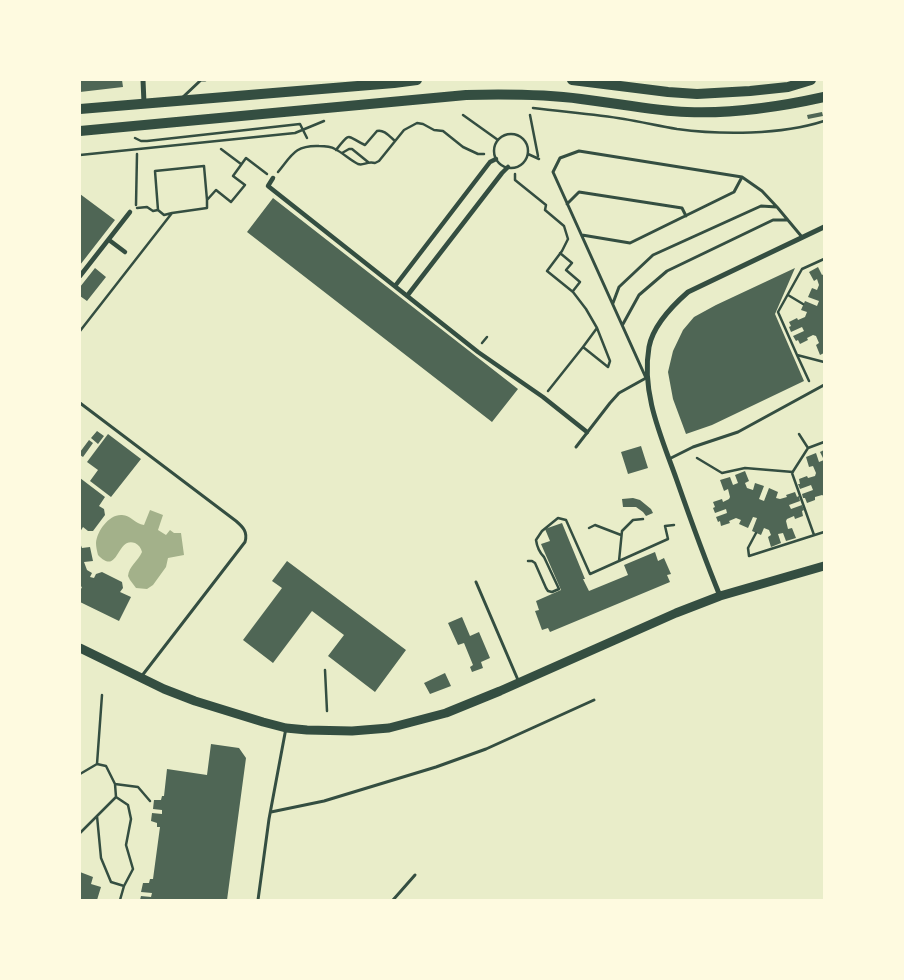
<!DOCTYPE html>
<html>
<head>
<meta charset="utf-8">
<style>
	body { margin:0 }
	#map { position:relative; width:904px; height:980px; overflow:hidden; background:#e9edc9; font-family:"PT Serif",serif }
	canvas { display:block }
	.frame { position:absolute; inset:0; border:81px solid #fefae0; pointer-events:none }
</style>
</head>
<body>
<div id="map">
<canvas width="904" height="980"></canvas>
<div class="frame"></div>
</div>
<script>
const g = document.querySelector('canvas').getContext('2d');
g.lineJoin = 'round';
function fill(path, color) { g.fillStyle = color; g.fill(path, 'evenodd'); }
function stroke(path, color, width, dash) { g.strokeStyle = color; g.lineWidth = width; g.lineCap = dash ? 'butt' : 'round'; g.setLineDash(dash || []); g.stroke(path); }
fill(new Path2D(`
	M150,510L163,515L158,530L166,535L170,530L174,533H181L184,555L168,558L166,567L153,585L147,589L136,588L130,580L128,576C129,566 138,561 142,552C141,548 139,545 135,543C116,536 119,577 98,555C97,551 96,547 96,543C97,531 109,514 122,515C131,515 135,524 144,525Z`), '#a3b18a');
fill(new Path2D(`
	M80,80H122L123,87L80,92Z
	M822,112L823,116L808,119L807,115Z
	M80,194L115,220L80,265Z
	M273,198L518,389L492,422L247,232Z
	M818,267L822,275L824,274V353L820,355L816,345L819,343L816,336L813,335L807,338L808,340L800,344L798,340L796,341L793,336L804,331L802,327L791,332L789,327L791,326L789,322L797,318L798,320L805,317L807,312L801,310L805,301L817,306L819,301L808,297L812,288L817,290L819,285L817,279L814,281L809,272Z
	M95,268L106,277L87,301L80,296V287Z
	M795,268L775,314L804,381L712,425L686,434L673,399L668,372L673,351L683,330L694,317L716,305Z
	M97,431L104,436L98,444L91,438Z
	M108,434L141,459L111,497L90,481L98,470L87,462Z
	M89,440L93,443L83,457L80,455V452Z
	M641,446L648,468L628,474L621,452Z
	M824,450V496L822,495L815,497V500L807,503L805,498H803L802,494L813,490L811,485L800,489L798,484H800L799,479L807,476L808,478L815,476L816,473L813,466L809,467L806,457L816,453L819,462L824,460L820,452Z
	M745,471L749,481L745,483L747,488L753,490L755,483L764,486L759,499L764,501L769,488L778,492L776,498L780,499L787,497L786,495L795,492L797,497L799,496L800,501L789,505L791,509L802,505L804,510L802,511L803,516L795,519L794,516L787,519L786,521L788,529L792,528L796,538L786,541L783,533L778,534L781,543L771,547L768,537L771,535L769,530L764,528L761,535L752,531L757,518L753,517L748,528L739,524L741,520L736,518L729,521L730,523L721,526L720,521L718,522L716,517L727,513L726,509L715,513L713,508L715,507L713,502L722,499L723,502L729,499L730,497L728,489L724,491L720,480L730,477L733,485L738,483L735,475Z
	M80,478L105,497L99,506L104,509L105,515L93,531H88L83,527L80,532Z
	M633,498L640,500L651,509L653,513L646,516L643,512L636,507H623L622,499Z
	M562,523L585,579H583L589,591L628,575L624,565L655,552L658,561L664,558L671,574L667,575L670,582L550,632L548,628L542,630L535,611L539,610L536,601L561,590L541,544L550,541L545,529Z
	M80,543L82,548L90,547L93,561L84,562L87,570L92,573L90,577L94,578L96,574L102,572L122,582L123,588L120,592L131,597L119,621L80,602V591L82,587L80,586Z
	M287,561L406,650L375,692L328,656L344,635L312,611L273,663L243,640L282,588L272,581Z
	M462,617L470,636L479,632L490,658L481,662L483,668L472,672L470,667L473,665L464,643L458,645L448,623Z
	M445,673L451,686L430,694L424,683Z
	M211,744L239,748L246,758L227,900H140L141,896L151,897L152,893L141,892L143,883H149L150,879H153L160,827H157V823L151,821L152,813L162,814V810L153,809L154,800H161L162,796H164L167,769L207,775Z
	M80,872L93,877L91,884L101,887L97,900H80Z`), '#4f6655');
stroke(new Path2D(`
	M533,108C564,112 594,114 624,119C642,122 659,126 677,129C721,135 781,135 824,121
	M463,115L498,140
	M530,115L538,156
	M494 151a17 17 0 1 1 34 0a17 17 0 1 1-34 0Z
	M135,138L141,141H147L300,124L307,138
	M221,149L241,164
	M336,150C351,131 346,136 365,145L377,131C384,129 390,137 395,141
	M342,153L349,149H352L368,162
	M528,154L539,159
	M80,155L295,133L324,121
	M278,172C292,155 295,145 319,146C325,146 330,146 335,149C343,153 350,160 358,164C364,166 366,161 375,163L379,161L404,130L417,123L423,124L434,130L443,131L463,147L478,154H484
	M515,174V180L546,205L545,210L564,226L568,239L562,251L547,271L573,292L586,309L597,328L583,347L608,367L610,361L597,328
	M136,205L137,154
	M137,208L147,207L153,211L158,210
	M172,213L164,215L158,210L155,171L204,166L207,200
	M560,253L572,263L566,270L580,282L573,291
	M824,259L802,269L778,312L797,355L824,362
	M788,295L803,304
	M80,331L172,213L207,208V200L216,190L231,202L245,185L233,176L246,158L267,174
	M482,343L487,337
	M797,355L809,381
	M548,391L583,347
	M799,434L808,448L792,473L814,535
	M808,448L824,442
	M697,458L722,473L745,468L793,472
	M589,528L595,525L621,535
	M756,533L748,548L749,556L824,532
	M528,561H532L535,563L546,588L548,591L552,592L559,589L544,557C539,552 537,547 536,540L542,531L558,518L566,520L590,574L668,539L665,526L674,525
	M619,561L622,531L633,520L643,519
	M325,670L327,711
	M97,764L102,695
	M80,774L97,764L106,766L115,784L138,787L150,801
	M115,784L116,797L97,816L101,858L111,882L124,886
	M116,797L128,805L131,819L126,845L133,869L124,886L120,900
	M80,833L97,816`), '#344e41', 2.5);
stroke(new Path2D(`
	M183,97L201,80H205
	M567,204L579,192L682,208L686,216
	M582,235L630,243L734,192L742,177
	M613,303L619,287L653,255L761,206L777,207
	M623,324L639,295L667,271L773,220H788
	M80,403L236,521C243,527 248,532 245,542L141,677
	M576,447L610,403L619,393L646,378L553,172L560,158L579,151L742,177L762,191L777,207L802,237
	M669,459L693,447L738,432L824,385
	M476,582L518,680
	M271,812L324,801L436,767L486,749L594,700
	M258,900L269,819L286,728
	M393,900L415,875`), '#344e41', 3);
stroke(new Path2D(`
	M273,178L268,186L478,352L543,397L587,432
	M109,240L125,252
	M80,276L130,212
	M395,286L490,162L496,159
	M407,296L502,173L508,167`), '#344e41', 4.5);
stroke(new Path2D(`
	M143,80L144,103
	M720,596C704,557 690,518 676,478C661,436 641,393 649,347C653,325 672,306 688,292L824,227`), '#344e41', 5);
stroke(new Path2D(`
	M80,648L164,689L195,701L263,722L286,728L307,730L352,731L389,728L446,713L500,691L676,613L720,596L824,566`), '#344e41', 9);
stroke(new Path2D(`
	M572,80L668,92L697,94L750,91L788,87L811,80
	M80,109L394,83L417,80
	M80,131L466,95C505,94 543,94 581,99C617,103 652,111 687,112C734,114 779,107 824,97`), '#344e41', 10);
</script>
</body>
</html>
